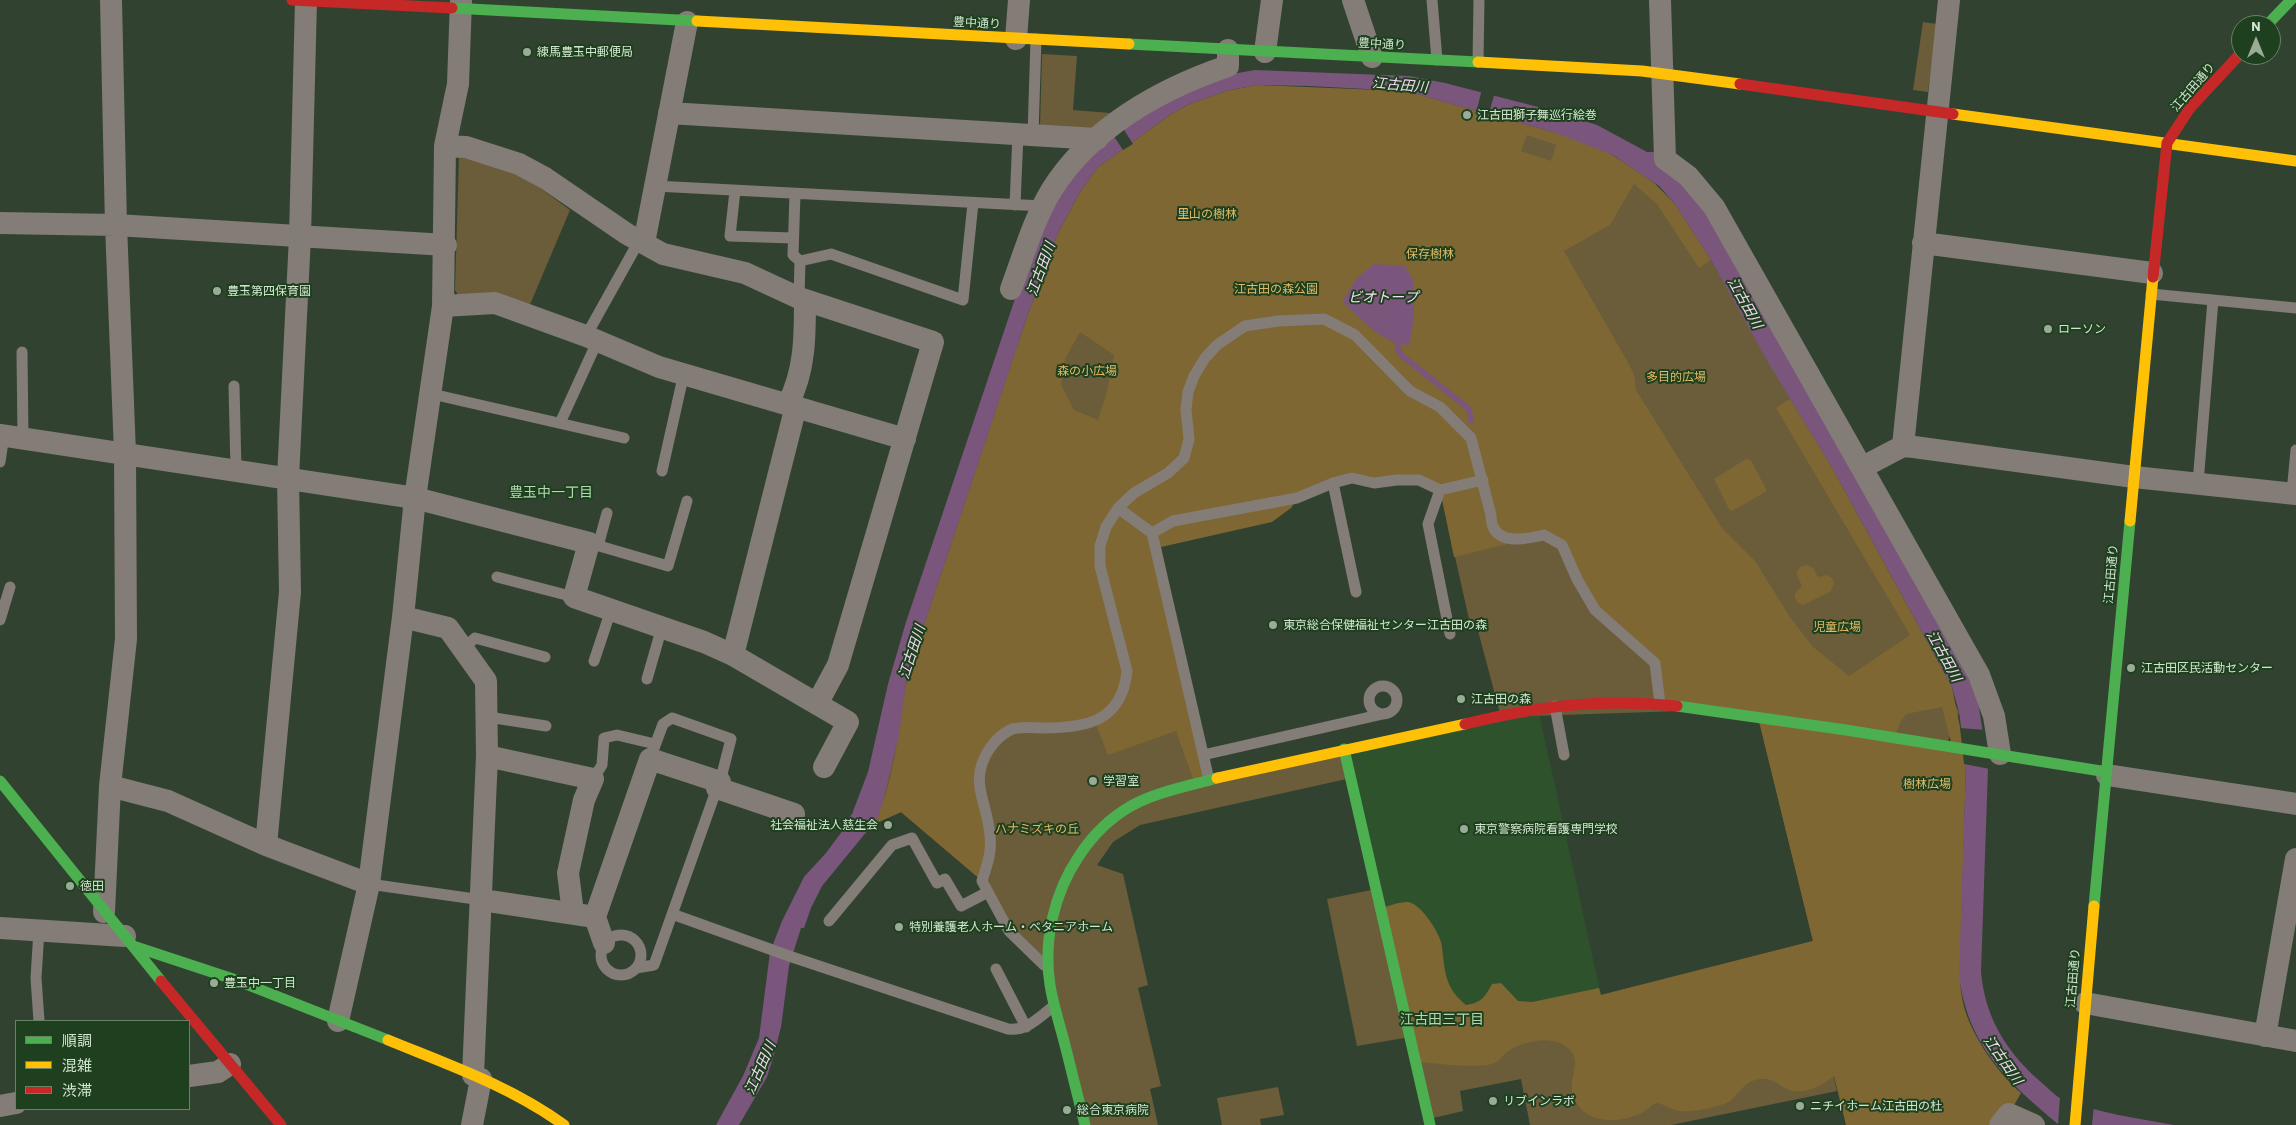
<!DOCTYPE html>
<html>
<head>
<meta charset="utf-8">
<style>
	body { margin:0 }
	#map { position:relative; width:2296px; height:1125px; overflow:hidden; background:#314330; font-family:Barlow,"Noto Sans JP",sans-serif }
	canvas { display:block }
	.legend { position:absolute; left:15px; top:1020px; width:175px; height:90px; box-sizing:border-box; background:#1f401e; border:1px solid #678265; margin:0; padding:6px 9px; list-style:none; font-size:15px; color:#d2e5d0 }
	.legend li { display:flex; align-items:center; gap:10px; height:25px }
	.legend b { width:25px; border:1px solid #678265 }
	.north { position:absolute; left:2231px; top:15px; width:50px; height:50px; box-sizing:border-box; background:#1f401e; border:1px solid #678265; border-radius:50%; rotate:0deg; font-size:14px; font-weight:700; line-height:20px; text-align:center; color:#d2e5d0 }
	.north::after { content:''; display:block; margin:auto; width:18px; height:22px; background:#9aac98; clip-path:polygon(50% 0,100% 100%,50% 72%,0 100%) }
</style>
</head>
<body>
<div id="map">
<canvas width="2296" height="1125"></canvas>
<ul class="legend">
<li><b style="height:6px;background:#4caf50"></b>順調</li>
<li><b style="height:6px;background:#ffc107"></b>混雑</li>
<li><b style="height:6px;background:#c62828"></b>渋滞</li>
</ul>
<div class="north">N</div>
</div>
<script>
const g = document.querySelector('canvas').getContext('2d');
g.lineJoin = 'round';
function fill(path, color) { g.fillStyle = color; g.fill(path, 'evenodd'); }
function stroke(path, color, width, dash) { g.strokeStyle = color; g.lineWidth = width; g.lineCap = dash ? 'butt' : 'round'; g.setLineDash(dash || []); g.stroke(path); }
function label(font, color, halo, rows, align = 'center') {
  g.font = font + ' Barlow,"Noto Sans JP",sans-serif'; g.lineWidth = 4; g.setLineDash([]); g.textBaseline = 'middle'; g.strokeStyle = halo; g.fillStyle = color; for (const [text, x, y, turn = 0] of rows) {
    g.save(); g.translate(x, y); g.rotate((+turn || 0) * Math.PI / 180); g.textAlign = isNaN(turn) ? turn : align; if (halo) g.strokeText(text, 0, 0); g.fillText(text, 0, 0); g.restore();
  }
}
fill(new Path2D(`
	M1538,709L1601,995L1410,1036L1344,749Z`), '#2d522c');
fill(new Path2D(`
	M1923,22L1937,24L1928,92L1913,90Z
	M1042,54L1077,56L1073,110L1110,113L1093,128L1040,126Z
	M1405,91L1553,132L1603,149L1637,170L1654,183L1675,204L1711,260L1834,471L1959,712L1829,1056L1837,1091L1671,1125H1530L1521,1079L1460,1091L1463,1111L1429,1119L1410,1037L1357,1046L1327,899L1376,889L1410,1036L1601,995L1813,941L1758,717L1710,710L1501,717L1477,627L1471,628L1440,490L1419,480L1352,478L1297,498L1291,508L1152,533L1209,780L1344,749L1351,778L1140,825L1113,842L1097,865L1123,874L1148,985L1138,988L1161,1086L1150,1089L1158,1125H1085L1047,968L1009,931L981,880L901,812L870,826L917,646L1013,358L1058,233Z
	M459,156L521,174L570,210L529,307L458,295L455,290Z
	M1278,1087L1284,1115L1260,1119L1261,1125H1222L1217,1098Z`), '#6b5c3a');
fill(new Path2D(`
	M1257,85L1405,91L1553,132L1603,149L1654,183L1675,204L1711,260L1699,268L1657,204L1634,184L1610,225L1564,251L1630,366L1634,375L1636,390L1722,528L1755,561L1790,617L1813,647L1849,676L1910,635L1776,408L1790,399L1834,471L1952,687L1964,747L1952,746L1942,707L1906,714L1901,721L1895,736L1964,749L1966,764L1960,970C1960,979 1960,988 1962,997C1966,1028 1997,1073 2021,1093L2009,1114L2000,1125H1846L1834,1076C1820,1087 1801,1097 1785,1088C1776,1083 1771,1078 1760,1079C1742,1082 1743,1091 1730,1101C1721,1107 1689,1113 1678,1111C1670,1109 1665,1104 1656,1103C1650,1106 1644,1113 1637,1115C1614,1124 1582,1123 1573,1095C1567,1076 1587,1058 1562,1044C1547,1036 1523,1042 1510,1050C1504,1053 1500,1062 1492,1064C1474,1069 1437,1063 1416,1062L1381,908C1389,906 1399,902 1407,902C1420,902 1438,931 1441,942C1444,956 1443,970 1449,984C1453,993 1458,998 1466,1005C1481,1003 1485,997 1492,984L1501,983L1518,1001L1532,1002L1599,988L1601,995L1813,941L1758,717L1660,704L1655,663L1600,615L1562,545L1544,535L1454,557L1440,490L1419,480L1352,478L1297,498L1291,508L1272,522L1161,547L1209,780L1195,784L1176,731L1108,755L1095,722L1035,728L998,738L979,773L990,834L981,880L901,812L870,826C894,800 899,719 906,684C909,671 914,659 917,646L1029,311L1058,233L1080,192L1097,168L1171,114L1190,104L1226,91ZM1527,135L1556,145L1551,161L1521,151ZM1080,332L1114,355L1107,391L1098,420L1074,410L1061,385L1065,359Z
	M1746,459L1751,460L1767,491L1732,511L1729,509L1714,479Z
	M1807,565L1813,568L1818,577L1827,575L1832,578L1834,584L1830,592L1803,605C1791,601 1794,592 1802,586L1796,573L1801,566Z`), '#7e6733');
fill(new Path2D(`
	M1255,70L1409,76L1445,83L1546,109L1597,125L1647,152H1654L1697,192L1977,694L1988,768L1981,972C1985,1018 2007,1053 2042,1083C2048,1088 2055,1096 2062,1099C2097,1113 2137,1118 2174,1125H2059C2008,1082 1967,1046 1959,975L1966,764L1959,712L1952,687L1834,471L1765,357L1711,260L1675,204L1659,186L1613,155L1553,132L1405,91L1309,86L1257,85L1226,91L1190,104L1171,114L1097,168L1080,192L1058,233L1029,311L917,646L906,683L899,735L882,805L877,819L822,886L811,908L804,928H801L789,966L781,1027L773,1058L767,1077L739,1125H716L743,1076L759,1038L770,952L782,921L804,877L826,853L843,830L841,827L852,814L868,772L888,684L906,622L1027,263L1062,184L1128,122L1221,76Z
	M1374,264L1405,266L1413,280L1414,317L1409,345C1383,345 1361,318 1342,302L1356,279Z`), '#7a567d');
fill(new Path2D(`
	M1482,89L1495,92L1488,117L1476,113Z
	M1121,125L1133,144L1123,150L1111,132Z
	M1960,728L1986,730L1990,769L1964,764Z
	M2060,1097L2094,1106L2092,1125H2058Z`), '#314330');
stroke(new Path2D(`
	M1397,345L1400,354L1469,409L1471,421`), '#7a567d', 5.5);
stroke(new Path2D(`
	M1432,0L1437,60
	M1478,62L1479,0
	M1033,135L1036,39
	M655,186L1043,206
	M735,191L730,236L793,238
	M795,194L793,255L800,261
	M1015,205L1018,134
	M2151,294L2296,308
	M799,298L800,261L831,254L963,300L973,203
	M586,336L639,241
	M22,352L23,438
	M234,386L236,470
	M432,394L624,438
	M560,423L597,342
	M0,462L4,435
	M662,471L684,373
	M1333,483L1356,592
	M2198,483L2213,300
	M1440,490L1428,524L1450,634
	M2292,493L2296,450
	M1118,508L1152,533
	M589,543L668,566L687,501
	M598,546L607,513
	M497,577L574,597
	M0,620L10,587
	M463,649L475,638L545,657
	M594,661L611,610
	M647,679L662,627
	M1369 700a14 14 0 1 1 28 0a14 14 0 1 1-28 0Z
	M1555,706L1564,755
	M488,717L546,726
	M1203,755L1383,714
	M650,759L663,724L672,718L731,739L720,782
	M593,779L602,765L604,738L617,735L655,744
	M1209,780L1152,533L1173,521L1297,498L1333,483L1352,478L1374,483L1397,480H1419L1440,490L1483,480
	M369,884L482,900
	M672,914L792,957L1008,1029C1027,1032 1040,1016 1054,1006
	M829,921L892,845L912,838L937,883L945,879L961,906L988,892
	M601 955a20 20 0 1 1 40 0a20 20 0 1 1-40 0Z
	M1044,965L1009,931L982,881C987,865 992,852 990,836C988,802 967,782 990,748C995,741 1002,734 1010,730C1019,726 1034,728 1044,728C1087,728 1122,721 1127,671L1100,566V546L1106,527L1118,508L1134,493L1168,473L1184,458L1189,439L1186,410L1188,392L1194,376L1205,358L1217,345L1245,326L1278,321L1324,319L1355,335L1410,391L1440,407L1471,438L1491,515C1491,546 1523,540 1544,535L1562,545L1577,579L1595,610L1655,663L1660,704
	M636,968L654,965L717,788
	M996,969L1026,1027
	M39,1021L36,978L39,930`), '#847c76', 11);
stroke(new Path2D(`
	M1353,0L1372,57
	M1660,0L1665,159L1688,176L1714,207L1979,675L1994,716L2000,754
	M1016,39L1019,0
	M1265,52L1272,0
	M669,113L1097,139
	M445,146L466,147L519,164L545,178L627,234L663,254L745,273L799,298L933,342L838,665L817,704
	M0,223L116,225L446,245
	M644,243L687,22
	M1923,243L2152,273
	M1011,289C1023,257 1033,221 1051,191C1090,128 1160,89 1228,66V50
	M443,306L495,303L586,336L659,367L905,439
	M788,404C805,371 805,337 805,300
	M0,435L415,498L589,543L574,597L704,642L733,655L848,722L824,767
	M1903,446L1949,0
	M1863,467L1903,446L1914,447L2134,477L2296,494
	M403,617L448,628L486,681L487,756L473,1075
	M733,655L796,406
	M487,756L593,779L584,800L568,873L573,913
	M2107,775L2296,804
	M110,786L168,801L266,845L369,884
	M266,845L290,592L288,478L300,236L306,1
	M482,900L595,917L604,943
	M104,912L110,786L126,639L125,453L116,225L111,0
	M595,917L650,759L720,782L717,788L794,814
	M0,928L125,936
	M2085,1003L2296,1041
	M338,1021L369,884L403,617L415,498L443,306L445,146L458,84L461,0
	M2265,1036L2296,859
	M189,1076L218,1072L230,1064
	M0,1106L16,1103
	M472,1125L481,1079
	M2000,1125L2009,1114L2034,1125`), '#847c76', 22);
stroke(new Path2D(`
	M452,8L697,21
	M2267,25L2291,0
	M1129,44L1478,62
	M1677,706L1846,730L2107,772
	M1344,749L1430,1125
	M0,781L161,981
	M2094,906L2130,521
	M133,946L233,979L388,1040
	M1085,1125C1078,1097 1071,1069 1064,1041C1059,1022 1053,1004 1050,985C1043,941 1054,893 1079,856C1092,836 1110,818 1131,806C1156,792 1189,786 1217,778`), '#4caf50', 11);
stroke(new Path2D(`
	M697,21L1129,44
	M1478,62L1642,71L1740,84
	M1953,114L2296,161
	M2130,521L2153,277
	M1217,778L1465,724
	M388,1040C449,1065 510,1086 564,1125
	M2075,1125L2094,906`), '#ffc107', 11);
stroke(new Path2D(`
	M292,0L452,8
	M1740,84L1953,114
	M2153,277L2167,143L2190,108L2241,53
	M1465,724C1540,706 1600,698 1677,706
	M161,981L281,1125`), '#c62828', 11);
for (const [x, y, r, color] of [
	[527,52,5,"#9aac98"],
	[1467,115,5,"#9aac98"],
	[217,291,5,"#9aac98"],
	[2048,329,5,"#9aac98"],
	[1273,625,5,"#9aac98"],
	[2131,668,5,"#9aac98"],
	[1461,699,5,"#9aac98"],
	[1093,781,5,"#9aac98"],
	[888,825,5,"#9aac98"],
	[1464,829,5,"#9aac98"],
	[70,886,5,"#9aac98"],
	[899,927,5,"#9aac98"],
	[214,983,5,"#9aac98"],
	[1493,1101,5,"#9aac98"],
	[1800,1106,5,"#9aac98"],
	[1067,1110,5,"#9aac98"]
]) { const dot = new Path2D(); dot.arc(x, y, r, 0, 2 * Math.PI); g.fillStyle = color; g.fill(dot); stroke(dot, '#1f401e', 2); }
label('12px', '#d2e5d0', '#1f401e', [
	["豊中通り",977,23,3],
	["豊中通り",1382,44,3],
	["江古田通り",2193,87,-49],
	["江古田通り",2111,574,-85],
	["江古田通り",2073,978,-85]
]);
label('12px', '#d2e5d0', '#1f401e', [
	["練馬豊玉中郵便局",537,52],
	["江古田獅子舞巡行絵巻",1477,115],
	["豊玉第四保育園",227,291],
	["ローソン",2058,329],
	["東京総合保健福祉センター江古田の森",1283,625],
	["江古田区民活動センター",2141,668],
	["江古田の森",1471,699],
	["学習室",1103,781],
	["社会福祉法人慈生会",878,825,"right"],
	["東京警察病院看護専門学校",1474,829],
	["徳田",80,886],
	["特別養護老人ホーム・ベタニアホーム",909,927],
	["豊玉中一丁目",224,983],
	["リブインラボ",1503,1101],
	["ニチイホーム江古田の杜",1810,1106],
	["総合東京病院",1077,1110]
], 'left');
label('12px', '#e4ba66', '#1f401e', [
	["里山の樹林",1207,214],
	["保存樹林",1430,254],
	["江古田の森公園",1276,289],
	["森の小広場",1087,371],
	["多目的広場",1676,377],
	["児童広場",1837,627],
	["樹林広場",1927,784],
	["ハナミズキの丘",1037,829]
]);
label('italic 14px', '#f4dbf6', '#1f401e', [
	["江古田川",1400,85,5],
	["江古田川",1041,269,-70],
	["ビオトープ",1383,297],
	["江古田川",1745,303,61],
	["江古田川",912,652,-72],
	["江古田川",1944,656,61],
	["江古田川",2003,1060,55],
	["江古田川",760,1068,-66]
]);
label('14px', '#b1d8ae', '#1f401e', [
	["豊玉中一丁目",551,492],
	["江古田三丁目",1442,1019]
]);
</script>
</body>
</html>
